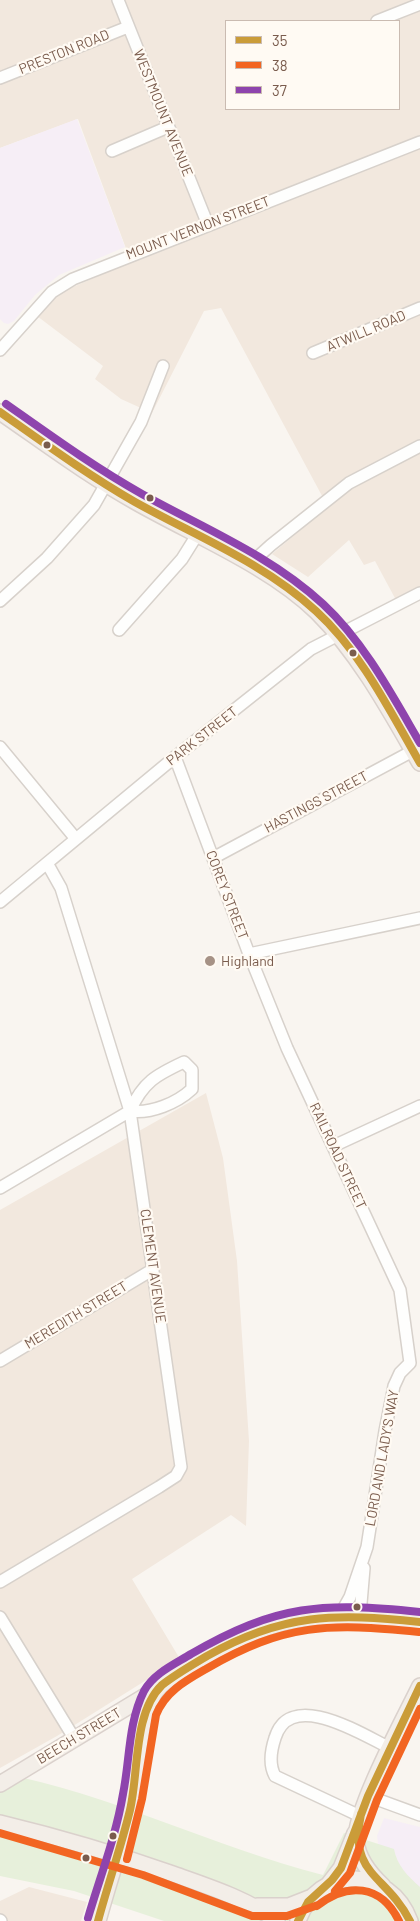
<!DOCTYPE html>
<html>
<head>
<meta charset="utf-8">
<style>
	body { margin:0 }
	#map { position:relative; width:420px; height:1921px; overflow:hidden; background:#f9f5f0; font-family:Barlow,sans-serif }
	canvas { display:block }
	.legend { position:absolute; left:225px; top:20px; width:175px; height:90px; box-sizing:border-box; background:#fffaf3; border:1px solid #cabbb1; margin:0; padding:6px 9px; list-style:none; font-size:15px; color:#7a5c4d }
	.legend li { display:flex; align-items:center; gap:10px; height:25px }
	.legend b { width:25px; border:1px solid #cabbb1 }
</style>
</head>
<body>
<div id="map">
<canvas width="420" height="1921"></canvas>
<ul class="legend">
<li><b style="height:6px;background:#ca9c39"></b>35</li>
<li><b style="height:6px;background:#f26522"></b>38</li>
<li><b style="height:6px;background:#8e44ad"></b>37</li>
</ul>
</div>
<script>
const g = document.querySelector('canvas').getContext('2d');
g.lineJoin = 'round';
function fill(path, color) { g.fillStyle = color; g.fill(path, 'evenodd'); }
function stroke(path, color, width, dash) { g.strokeStyle = color; g.lineWidth = width; g.lineCap = dash ? 'butt' : 'round'; g.setLineDash(dash || []); g.stroke(path); }
function label(font, color, halo, rows, align = 'center') {
  g.font = font + ' Barlow,sans-serif'; g.lineWidth = 4.5; g.setLineDash([]); g.textBaseline = 'middle'; g.strokeStyle = halo; g.fillStyle = color; for (const [text, x, y, turn = 0] of rows) {
    g.save(); g.translate(x, y); g.rotate((+turn || 0) * Math.PI / 180); g.textAlign = isNaN(turn) ? turn : align; if (halo) g.strokeText(text, 0, 0); g.fillText(text, 0, 0); g.restore();
  }
}
fill(new Path2D(`
	M0,0H420V587L396,600L375,561L364,565L349,540L308,577L272,554L328,507L221,308L204,311L152,413L121,399L95,379L103,366L37,316L54,297L66,290L131,262L78,119L0,148ZM226,21H399V109H226Z
	M206,1093L223,1158L237,1261L249,1441L246,1526L231,1515L132,1579L180,1659L57,1736L0,1768V1210Z
	M29,1887L87,1902L81,1921H0V1901Z`), '#f2e8de');
fill(new Path2D(`
	M77,119L125,247L59,275L35,295L14,321L8,324L4,323L0,319V148Z
	M384,1818L420,1827V1898L380,1856L377,1836Z`), '#f6eef6');
fill(new Path2D(`
	M0,1773C111,1794 214,1847 323,1875L344,1833L394,1849C397,1866 408,1876 420,1887V1921H164L74,1891L0,1876Z`), '#e7f0db');
const minor = new Path2D(`
	M118,0L208,225
	M377,21L420,4
	M0,78L128,27
	M112,151L168,127
	M0,350L52,292L73,279L420,142
	M313,353L420,308
	M250,564L271,545L349,483L420,446
	M0,601L47,558L94,505L141,422L163,366
	M119,630L182,559L197,535
	M0,747L76,839
	M175,757L249,954L420,918
	M213,858L420,747
	M0,902L175,757L311,649L420,593
	M249,954L287,1048L400,1290L410,1363
	M340,1143L420,1106
	M0,1188L130,1111C143,1082 156,1075 184,1062L192,1070V1089C177,1103 151,1114 130,1111
	M0,1361L152,1270
	M0,1582L159,1487L176,1476L181,1467L130,1111L61,888L47,863
	M340,1615L350,1597L367,1547L385,1431L394,1386L400,1373L410,1363
	M360,1615L364,1568
	M0,1617L74,1738
	M368,1796L420,1815
	M360,1816L275,1776C269,1765 271,1750 275,1738C290,1688 363,1735 390,1748
	M0,1920L1,1921`);
const major = new Path2D(`
	M0,412C45,443 89,476 136,502C194,535 270,566 317,612C360,655 390,711 420,763
	M0,1784L157,1689
	M0,1823C58,1837 116,1854 173,1874C209,1887 245,1898 277,1921
	M328,1885L341,1868L355,1833
	M383,1886C370,1874 358,1859 356,1841C354,1811 405,1717 420,1686
	M257,1906H289L312,1897
	M98,1921C109,1880 124,1839 133,1797C139,1764 137,1724 154,1694C162,1681 183,1671 196,1663C279,1611 325,1611 420,1622
	M298,1921C318,1864 390,1866 410,1921`);
stroke(minor, '#d7d1cb', 14);
stroke(major, '#dad1cc', 18);
stroke(minor, '#fefefd', 11);
stroke(major, '#f3eee8', 15);
stroke(new Path2D(`
	M0,412C44,443 88,475 135,502C196,536 264,563 316,611C361,652 390,711 420,763
	M361,1814C348,1875 386,1874 410,1921
	M98,1921C108,1884 121,1847 130,1810C139,1772 133,1713 162,1685C176,1674 192,1665 207,1656C283,1613 336,1613 420,1622
	M298,1921L308,1902L332,1880L341,1868L368,1796L420,1686`), '#ca9c39', 8);
stroke(new Path2D(`
	M0,1833L143,1875L252,1916H287L318,1905
	M127,1859L142,1799L156,1715C165,1692 185,1681 206,1669C285,1623 329,1623 419,1632
	M335,1891L350,1873L377,1800L420,1709
	M317,1906C347,1882 381,1884 399,1921`), '#f26522', 8);
stroke(new Path2D(`
	M6,404C50,435 94,467 142,494C203,528 270,555 323,604C364,642 392,695 420,743
	M88,1918C100,1877 116,1836 123,1794C130,1760 128,1723 144,1691C154,1673 175,1664 191,1654C277,1604 323,1602 420,1612`), '#8e44ad', 8);
for (const [x, y, r, color] of [
	[47,445,4.5,"#7a5c4d"],
	[150,498,4.5,"#7a5c4d"],
	[353,653,4.5,"#7a5c4d"],
	[210,961,6,"#a69286"],
	[357,1607,4.5,"#7a5c4d"],
	[113,1836,4.5,"#7a5c4d"],
	[86,1858,4.5,"#7a5c4d"]
]) { const dot = new Path2D(); dot.arc(x, y, r, 0, 2 * Math.PI); g.fillStyle = color; g.fill(dot); stroke(dot, '#fffaf3', 2); }
label('14px', '#7a5c4d', '#fffaf3', [
	["PRESTON ROAD",64,52,-22],
	["WESTMOUNT AVENUE",163,113,68],
	["MOUNT VERNON STREET",198,228,-21],
	["ATWILL ROAD",366,331,-23],
	["PARK STREET",202,736,-38],
	["HASTINGS STREET",316,802,-28],
	["COREY STREET",227,895,69],
	["RAILROAD STREET",338,1156,65],
	["CLEMENT AVENUE",153,1266,82],
	["MEREDITH STREET",76,1315,-31],
	["LORD AND LADY'S WAY",382,1458,-80],
	["BEECH STREET",79,1736,-31]
]);
label('14px', '#7a5c4d', '#fffaf3', [
	["Highland",221,961]
], 'left');
</script>
</body>
</html>
